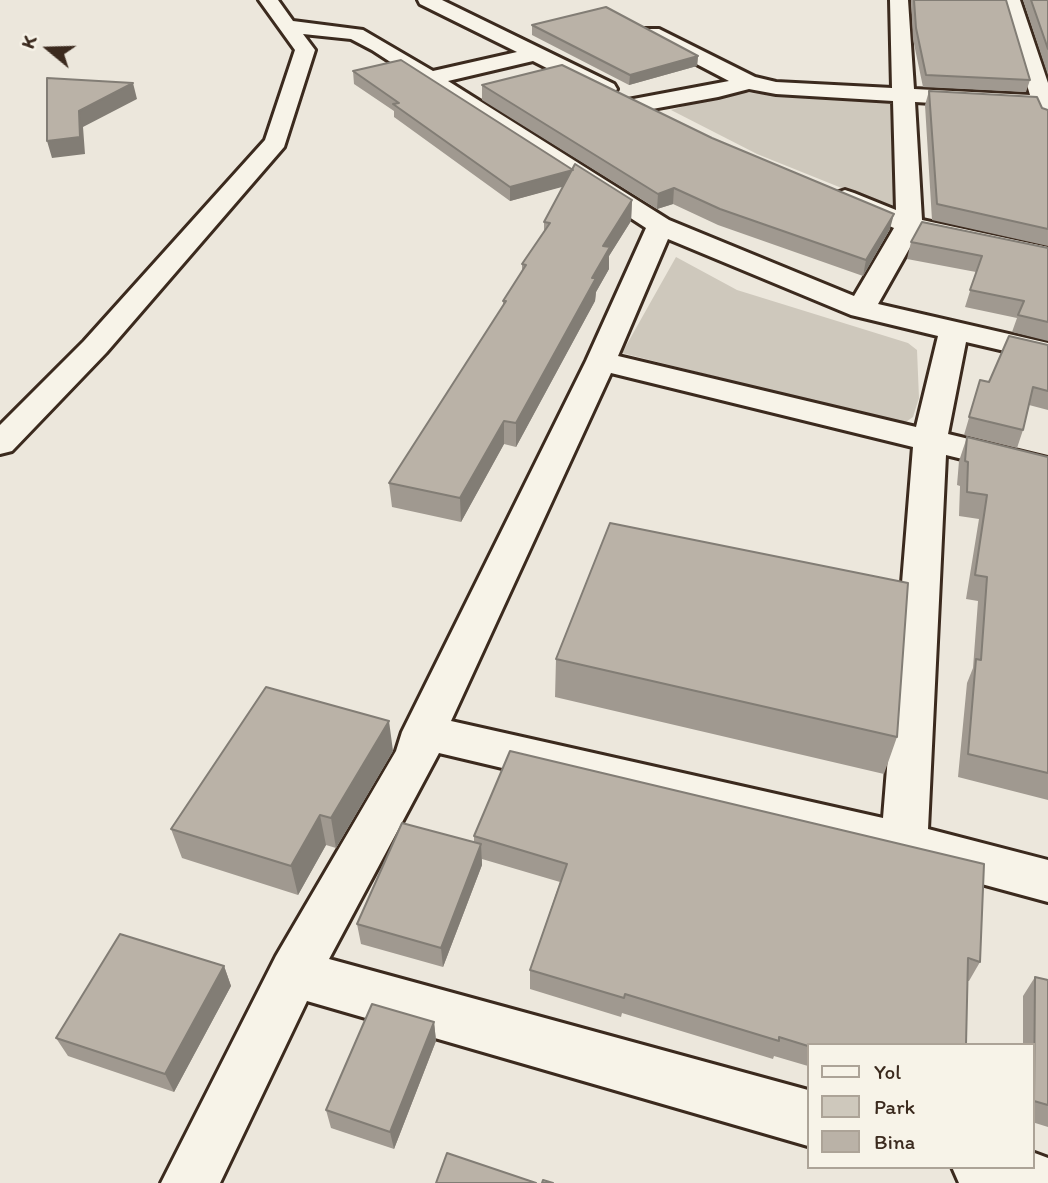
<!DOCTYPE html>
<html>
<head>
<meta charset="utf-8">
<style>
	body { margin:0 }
	#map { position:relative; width:1048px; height:1183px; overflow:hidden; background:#ece7dc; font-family:Itim,sans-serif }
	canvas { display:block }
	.legend { position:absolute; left:807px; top:1043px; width:228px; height:126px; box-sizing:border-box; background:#f7f3e8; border:2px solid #aca397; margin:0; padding:9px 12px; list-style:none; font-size:21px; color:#3b2a1e }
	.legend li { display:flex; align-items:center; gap:14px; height:35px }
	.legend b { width:35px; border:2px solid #aca397 }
	.north { position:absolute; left:14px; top:14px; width:70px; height:70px; -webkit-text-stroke:5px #f7f3e8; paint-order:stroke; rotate:289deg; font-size:19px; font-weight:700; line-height:28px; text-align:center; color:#3b2a1e }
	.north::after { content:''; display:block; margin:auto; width:24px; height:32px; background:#3b2a1e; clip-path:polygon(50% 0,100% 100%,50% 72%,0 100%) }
</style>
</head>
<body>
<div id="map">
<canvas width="1048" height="1183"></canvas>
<ul class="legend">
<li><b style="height:9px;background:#f7f3e8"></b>Yol</li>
<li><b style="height:19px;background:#cec8bc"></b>Park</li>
<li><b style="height:19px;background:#bab2a7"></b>Bina</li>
</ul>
<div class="north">K</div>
</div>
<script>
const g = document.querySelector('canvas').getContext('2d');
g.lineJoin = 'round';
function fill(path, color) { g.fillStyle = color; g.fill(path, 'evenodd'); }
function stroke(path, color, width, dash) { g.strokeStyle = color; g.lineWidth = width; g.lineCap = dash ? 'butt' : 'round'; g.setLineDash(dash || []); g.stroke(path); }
fill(new Path2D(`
	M734,92L890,102L894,209L757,154L671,110Z
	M676,257L737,290L908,343L917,350L919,398L913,417L903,424L622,353Z`), '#cec8bc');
const minor = new Path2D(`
	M259,0H278L293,21L363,30L433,71L517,52L420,4L418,0H442L614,84L617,89L614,94H598L533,61L448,81L669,220L854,296L894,228L836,203L832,198L836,193L845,190L854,193L896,210L893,101L776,94L749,89L718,97L636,112L628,110L625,105L628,100L729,81L645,37L642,33L645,29H659L755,77L776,82L892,88L890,0H908L914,89L1030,95L1002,0H1020L1048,83V124L1040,122L1034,109L915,102L922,220L1048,247V263L917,235L878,304L1048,343V361L966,342L948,434L1048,458V480L946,455L928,829L1048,860V902L904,863L439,753L329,959L808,1090V1146L307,1001L220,1183H161L276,956L396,751L402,732L586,361L646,228L372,50L351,39L303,34L315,50L284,147L106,353L12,451L0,454V425L84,341L265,140L295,50ZM668,239L851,315L938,336L916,427L618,356ZM611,373L913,447L883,818L451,721Z
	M1032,1152L1048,1158V1183H959L952,1167H1032Z`);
stroke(minor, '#3b2a1e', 6);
fill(minor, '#f7f3e8');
fill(new Path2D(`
	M911,0H1006L1030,80L1026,92L923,87L913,39Z
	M1023,0H1048V75Z
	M532,25L698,56L697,66L629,85L532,35Z
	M353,71L572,169L632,200L631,221L609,256V269L596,292L595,301L516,447L504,444L461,522L392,507L389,483L503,306V301L522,272V264L544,232V222L563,186L510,201L394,117V111L354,84Z
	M482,85L890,229L863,276L718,225L673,204L657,209L482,100Z
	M929,91L1048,110V246L932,220L925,105Z
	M911,242L1048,248V341L1012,332L1017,318L965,307L976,272L907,259Z
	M1048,345V410L1029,405L1023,430L1017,448L964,435L980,380L989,382Z
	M967,437L1048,457V800L958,777L967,683L973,668L978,601L966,599L979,519L959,516L960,486L957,485L959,461Z
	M556,659L897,737L884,774L555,697Z
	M393,751L336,848L326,845L298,895L182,858L171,829Z
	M474,836L980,962L969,981H967L808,1045V1066L774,1056L773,1059L622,1013L621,1017L530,989V970L560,882L482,859V865L443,967L361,944L357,924L474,842Z
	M224,966L231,986L174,1092L68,1056L56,1038Z
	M1035,977L1048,980V1127L1032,1122V1045H1023V996Z
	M434,1022L436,1041L394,1149L331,1128L326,1110Z`), '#a09990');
fill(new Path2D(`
	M698,56L697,66L629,85L630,75Z
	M133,83L137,99L83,127L85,154L52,158L47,141L79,111Z
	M573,170V184L510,201V187Z
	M674,188L673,204L657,209L658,194Z
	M632,200L631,221L609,256V269L596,292L595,301L516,447V423L592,278L603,246Z
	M894,214L890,229L863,276L866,260Z
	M504,421V444L461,522L460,498Z
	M389,721L393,751L336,848L331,818Z
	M320,815L326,845L298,895L291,866Z
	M481,844L482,865L443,967L441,948Z
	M224,966L231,986L174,1092L165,1074Z
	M434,1022L436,1041L394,1149L390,1132Z`), '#827d75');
const building = new Path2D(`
	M914,0H1006L1030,80L926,75L916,28Z
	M1031,0H1048V49Z
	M606,7L698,56L630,75L532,25Z
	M401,60L573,170L510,187L393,104L399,103L353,71Z
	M562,65L712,138L894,214L866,260L720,209L674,188L658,194L482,85Z
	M47,78L133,83L79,111L80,137L47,141Z
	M929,91L1037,97L1042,108L1048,110V229L937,204Z
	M575,164L632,200L603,246L610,247L592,278H596L516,423L504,421L460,498L389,483L506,301H503L526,265L522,264L550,223L544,222Z
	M922,222L1048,248V322L1018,315L1024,301L970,290L982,256L911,242Z
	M1009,336L1048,345V391L1033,387L1023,430L969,417L980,380L989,382Z
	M967,437L1048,457V773L968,754L976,659L981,660L987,577L975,575L987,495L967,492L968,462L965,461Z
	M610,523L908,583L897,737L556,659Z
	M266,687L389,721L331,818L320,815L291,866L171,829Z
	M510,751L984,864L980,962L968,958L966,1045H808V1046L779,1037V1041L625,994L624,998L530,970L567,864L474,836Z
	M402,823L481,844L441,948L357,924Z
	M120,934L224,966L165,1074L56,1038Z
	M1035,977L1048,980V1105L1034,1101Z
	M372,1004L434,1022L390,1132L326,1110Z
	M447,1153L536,1183H436Z
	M543,1180L553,1183H542Z`);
fill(building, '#bab2a7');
stroke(building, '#827d75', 2);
</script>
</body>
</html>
